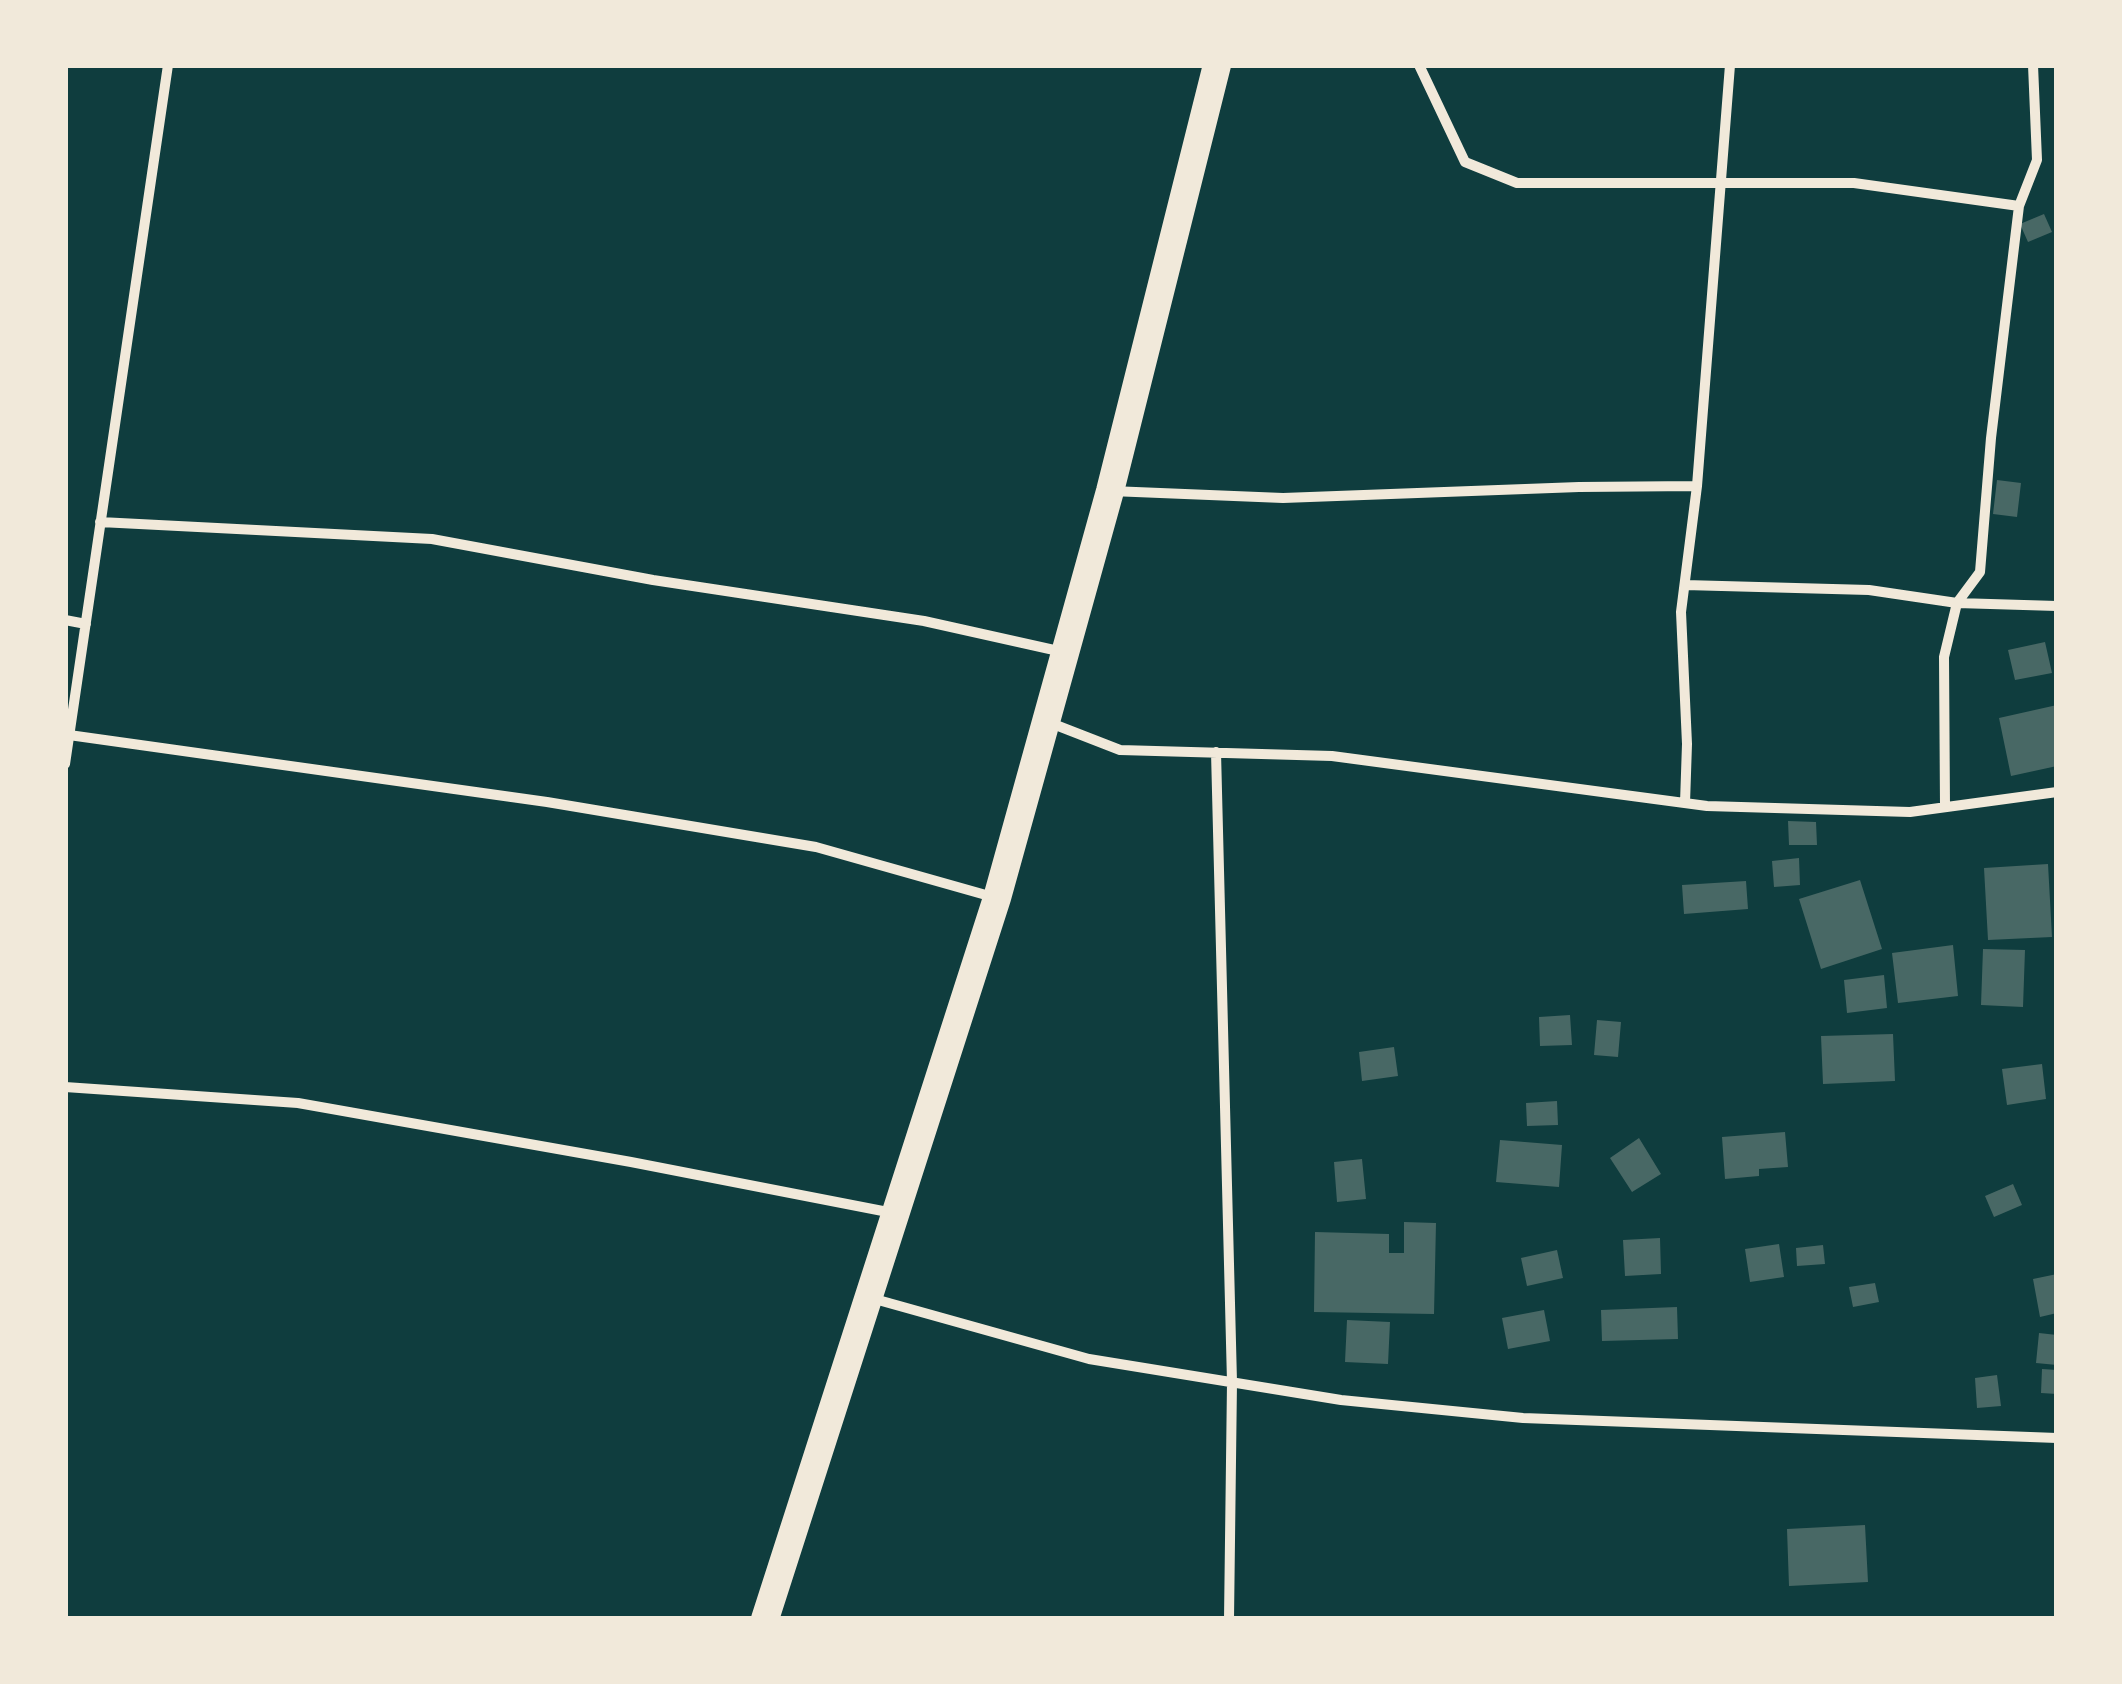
<!DOCTYPE html>
<html>
<head>
<meta charset="utf-8">
<style>
	body { margin:0 }
	#map { position:relative; width:2122px; height:1684px; overflow:hidden; background:#0f3d3e; font-family:Commissioner,sans-serif }
	canvas { display:block }
	.frame { position:absolute; inset:0; border:68px solid #f1e9da; pointer-events:none }
</style>
</head>
<body>
<div id="map">
<canvas width="2122" height="1684"></canvas>
<div class="frame"></div>
</div>
<script>
const g = document.querySelector('canvas').getContext('2d');
g.lineJoin = 'round';
function fill(path, color) { g.fillStyle = color; g.fill(path, 'evenodd'); }
function stroke(path, color, width, dash) { g.strokeStyle = color; g.lineWidth = width; g.lineCap = dash ? 'butt' : 'round'; g.setLineDash(dash || []); g.stroke(path); }
fill(new Path2D(`
	M2044,214L2052,232L2028,242L2020,224Z
	M1997,480L2021,483L2017,517L1993,514Z
	M2045,642L2052,673L2015,680L2008,650Z
	M2057,705V766L2011,776L1999,718Z
	M1788,821L1816,822L1817,845H1789Z
	M1799,858L1800,885L1774,887L1772,861Z
	M2048,864L2052,937L1988,940L1984,868Z
	M1860,880L1882,949L1821,969L1799,899Z
	M1746,881L1748,909L1684,914L1682,885Z
	M1953,945L1958,996L1898,1003L1892,953Z
	M1983,949L2025,950L2023,1007L1981,1005Z
	M1884,975L1887,1008L1847,1013L1844,980Z
	M1570,1015L1572,1045L1540,1046L1539,1017Z
	M1597,1020L1621,1022L1618,1057L1594,1055Z
	M1893,1034L1895,1081L1823,1084L1821,1036Z
	M1394,1047L1398,1076L1362,1081L1359,1052Z
	M2042,1064L2046,1099L2007,1105L2002,1069Z
	M1557,1101L1558,1125L1527,1126L1526,1103Z
	M1785,1132L1788,1167L1759,1169V1176L1725,1179L1722,1137Z
	M1639,1138L1661,1174L1632,1192L1610,1158Z
	M1500,1140L1562,1145L1559,1187L1496,1182Z
	M1362,1159L1366,1199L1337,1202L1334,1162Z
	M2013,1184L2022,1205L1994,1217L1985,1196Z
	M1404,1222L1436,1223L1434,1314L1314,1312L1315,1232L1389,1234V1253H1404Z
	M1660,1238L1661,1274L1625,1276L1623,1240Z
	M1779,1244L1784,1277L1750,1282L1745,1249Z
	M1823,1245L1825,1264L1797,1266L1796,1248Z
	M1557,1250L1563,1278L1527,1286L1521,1258Z
	M2057,1274V1313L2040,1317L2033,1279Z
	M1875,1283L1879,1302L1853,1307L1849,1287Z
	M1677,1307L1678,1339L1602,1341L1601,1310Z
	M1544,1310L1550,1341L1508,1349L1502,1318Z
	M1347,1320L1390,1322L1388,1364L1345,1362Z
	M2039,1333L2057,1335V1365L2036,1363Z
	M2042,1369L2057,1370V1394L2041,1393Z
	M1997,1375L2001,1406L1977,1408L1975,1378Z
	M1865,1525L1868,1582L1789,1586L1787,1529Z`), '#486865');
stroke(new Path2D(`
	M1419,65L1465,162L1517,183H1854L2019,206
	M1111,491L1283,498L1579,487L1697,486
	M100,522L432,539L653,580L924,621L1063,652
	M1685,585L1869,590L1957,603L2057,606
	M65,620L86,624
	M1048,722L1120,750L1332,756L1707,806L1910,812L2057,792
	M69,735L547,802L816,847L993,897
	M1216,752L1232,1382L1229,1619
	M65,764L168,65
	M1685,803L1687,744L1681,612L1697,486L1730,65
	M1945,807L1944,657L1957,603L1980,572L1991,438L2019,206L2037,160L2033,65
	M65,1087L298,1103L631,1162L893,1213
	M871,1298L1089,1359L1341,1400L1523,1418L2057,1438`), '#f1e9da', 10);
stroke(new Path2D(`
	M765,1619L997,898L1110,491L1217,65`), '#f1e9da', 28);
</script>
</body>
</html>
